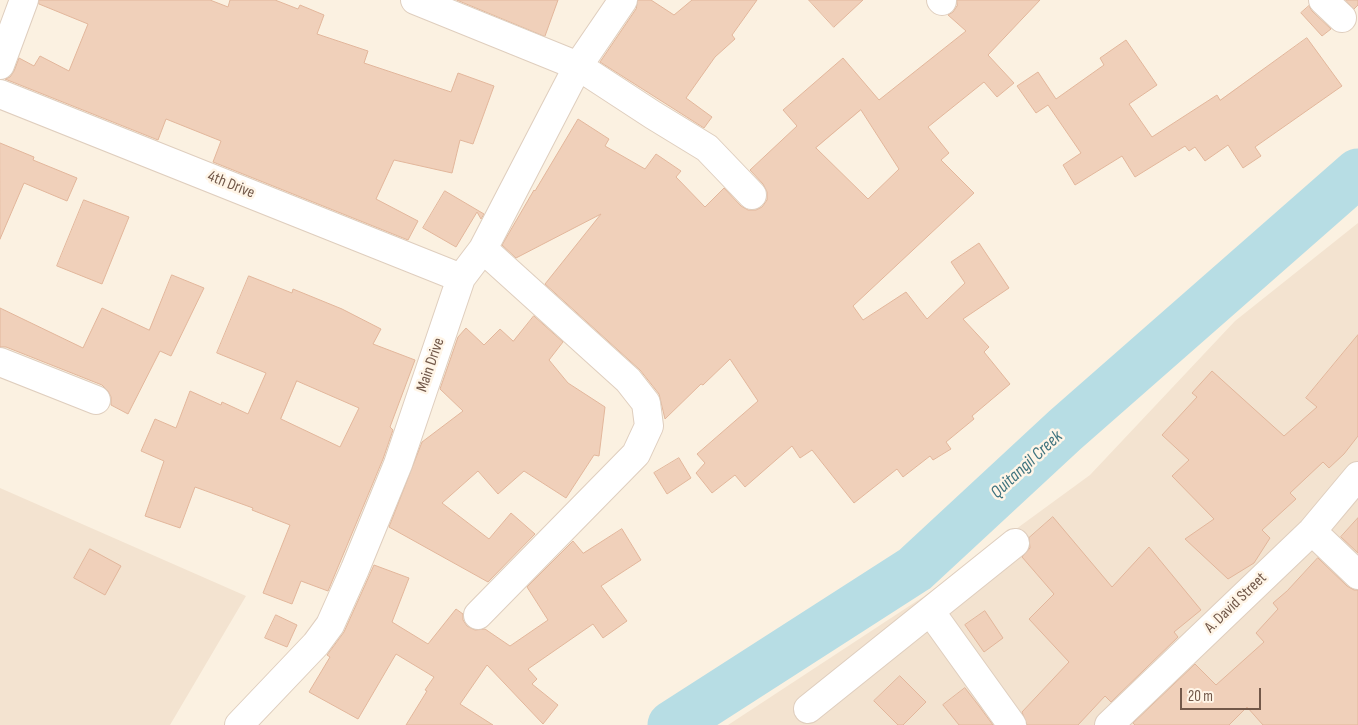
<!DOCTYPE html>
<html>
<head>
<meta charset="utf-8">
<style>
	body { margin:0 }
	#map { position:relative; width:1358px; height:725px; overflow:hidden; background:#fbf1e1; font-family:"Sofia Sans Condensed",sans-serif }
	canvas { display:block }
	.scale { position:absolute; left:1180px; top:688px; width:81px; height:22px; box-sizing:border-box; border:2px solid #725849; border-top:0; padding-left:6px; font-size:15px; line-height:18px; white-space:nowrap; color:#725849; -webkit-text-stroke:4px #fff5e7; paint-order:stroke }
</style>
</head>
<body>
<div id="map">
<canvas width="1358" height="725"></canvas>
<div class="scale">20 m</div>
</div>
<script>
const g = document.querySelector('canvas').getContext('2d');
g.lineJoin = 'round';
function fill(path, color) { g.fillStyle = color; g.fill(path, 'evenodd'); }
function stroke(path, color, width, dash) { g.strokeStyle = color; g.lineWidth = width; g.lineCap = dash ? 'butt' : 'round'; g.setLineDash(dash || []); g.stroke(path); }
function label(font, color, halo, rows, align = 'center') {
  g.font = font + ' "Sofia Sans Condensed",sans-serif'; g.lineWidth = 5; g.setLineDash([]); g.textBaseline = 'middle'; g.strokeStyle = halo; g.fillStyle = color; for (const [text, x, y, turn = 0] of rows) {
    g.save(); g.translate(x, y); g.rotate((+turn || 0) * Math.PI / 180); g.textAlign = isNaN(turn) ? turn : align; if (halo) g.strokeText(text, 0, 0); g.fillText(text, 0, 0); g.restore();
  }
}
fill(new Path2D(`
	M1358,223V725H728L923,597L1090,475L1235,321Z
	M0,488L246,596L170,725H0Z`), '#f3e3d0');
stroke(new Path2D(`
	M672,725L915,569L1065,430L1358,173`), '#b7dde4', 49);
const building = new Path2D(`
	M39,0H210L228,7L230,0H275L298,9L300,5L324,15L317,34L368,51L364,63L451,92L458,73L494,86L473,144L460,140L452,173L394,160L376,199L418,221L408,240L213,162L221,141L166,119L158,140L5,79L10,77L14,71L19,58L34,66L40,56L69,71L88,24L39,4Z
	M457,0H558L545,36Z
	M638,0H651L674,15L692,0H757L732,35L735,39L715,57L686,98L712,117L704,128L600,62L636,9Z
	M809,0H863L834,27Z
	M957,0H1040L988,55L1014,83L997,97L984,82L928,127L949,153L941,160L974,193L853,306L863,320L906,292L927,319L965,283L951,262L979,243L1009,288L963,319L989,347L984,352L1010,384L972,416L974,419L946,442L951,449L933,460L930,456L903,477L897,469L854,503L812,450L800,458L792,446L745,487L735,475L712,493L696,473L705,463L697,454L758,401L730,359L703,385L701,384L665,419L659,394L640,370L545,284L601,214L516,258L502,245L534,190L535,191L578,119L609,139L605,146L645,169L656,154L681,171L676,177L705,207L724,188L741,206L748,210H756L762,207L767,200V192L763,184L750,170L797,126L783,110L843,58L879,100L966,31L948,15L953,12L957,6ZM861,110L899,169L868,199L816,148Z
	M1346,0H1358V5L1354,9Z
	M1309,6L1312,11L1331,29L1322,36L1301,13Z
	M1307,38L1342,86L1255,147L1261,156L1243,168L1228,145L1205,161L1195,147L1189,151L1185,146L1135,177L1122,156L1075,185L1063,165L1081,153L1048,105L1036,113L1017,86L1038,72L1056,99L1104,65L1100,58L1126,40L1157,85L1129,104L1152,137L1217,95L1220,100Z
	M0,143L34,157L33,160L77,178L67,201L24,183L0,239Z
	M445,191L484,214L481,219L477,212L456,247L423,228Z
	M84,200L129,217L102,284L57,266Z
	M172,275L204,288L171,356L160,351L128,414L111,405V397L108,391L102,385L6,347H0V308L83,348L102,308L149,330Z
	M249,276L292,293L293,289L342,309L381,329L373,344L415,360L390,427L393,430L383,459L328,591L301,581L292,604L263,593L290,525L252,510L253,508L195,487L180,528L145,516L164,461L141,451L155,419L176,428L190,391L221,405L222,402L248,414L266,373L217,353ZM297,381L359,408L340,447L281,419Z
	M534,316L563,342L549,360L568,383L605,407L599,456L594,455L566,498L524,471L498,494L478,471L442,503L489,539L511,513L535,534L488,582L389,527L422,442L463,411L440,389L458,337L466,328L484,345L500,329L513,341Z
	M1358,335V436L1344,454L1329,468L1323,462L1290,493L1296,499L1262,530L1270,538L1254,563L1228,579L1185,539L1214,519L1172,476L1189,460L1162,435L1197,397L1192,393L1212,371L1284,436L1317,407L1306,398Z
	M679,458L691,478L667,494L654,473Z
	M1053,517L1112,587L1149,547L1201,610L1174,632L1178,637L1111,702L1105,696L1078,725H1027L1022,712L1069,662L1029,619L1054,594L1022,557L1030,548L1029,538Z
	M1358,518V553L1341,537Z
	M622,529L641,560L601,586L627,621L603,638L593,624L528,669L537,679L532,684L558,705L543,724L487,665L460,704L493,725H406L427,691L425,690L434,677L396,654L358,719L309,692L330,657L327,655L344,632L374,565L409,578L392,622L428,644L456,609L463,614V620L467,626L475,630L485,629L510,646L548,620L527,587L573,541L583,553Z
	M90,549L121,566L105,595L74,578Z
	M1318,558L1347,586L1354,590H1358V725H1263L1247,707L1229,725H1135L1133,723L1195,664L1216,685L1264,642L1256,633L1278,609L1273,603L1287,591Z
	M985,611L1003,638L984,652L965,625Z
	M276,615L297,625L287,647L265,638Z
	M900,676L926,702L903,725H898L874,701Z
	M965,688L979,706L993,725H959L943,705Z`);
fill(building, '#f0d0ba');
stroke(building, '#e2b69b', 1);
const minor = new Path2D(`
	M415,0L578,66L653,115L707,148L752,195
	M941,0L942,1
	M1323,0L1342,18
	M0,65L24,0
	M0,94L461,278
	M0,362L96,400
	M1312,531L1358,575
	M930,611L1012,725
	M478,615L636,454L649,426L646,403L628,380L483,249
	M808,709L1015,543
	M239,725L316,644L330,625L355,569L398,464L461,278L483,249L578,66L623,0
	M1109,725L1312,531L1358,476`);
stroke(minor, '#dfcebe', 30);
stroke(minor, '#fff', 28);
label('16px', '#725849', '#fff5e7', [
	["4th Drive",231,185,22],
	["Main Drive",431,365,-71],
	["A. David Street",1236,603,-44]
]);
label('italic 18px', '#40747f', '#fff5e7', [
	["Quitangil Creek",1027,465,-43]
]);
</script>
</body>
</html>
